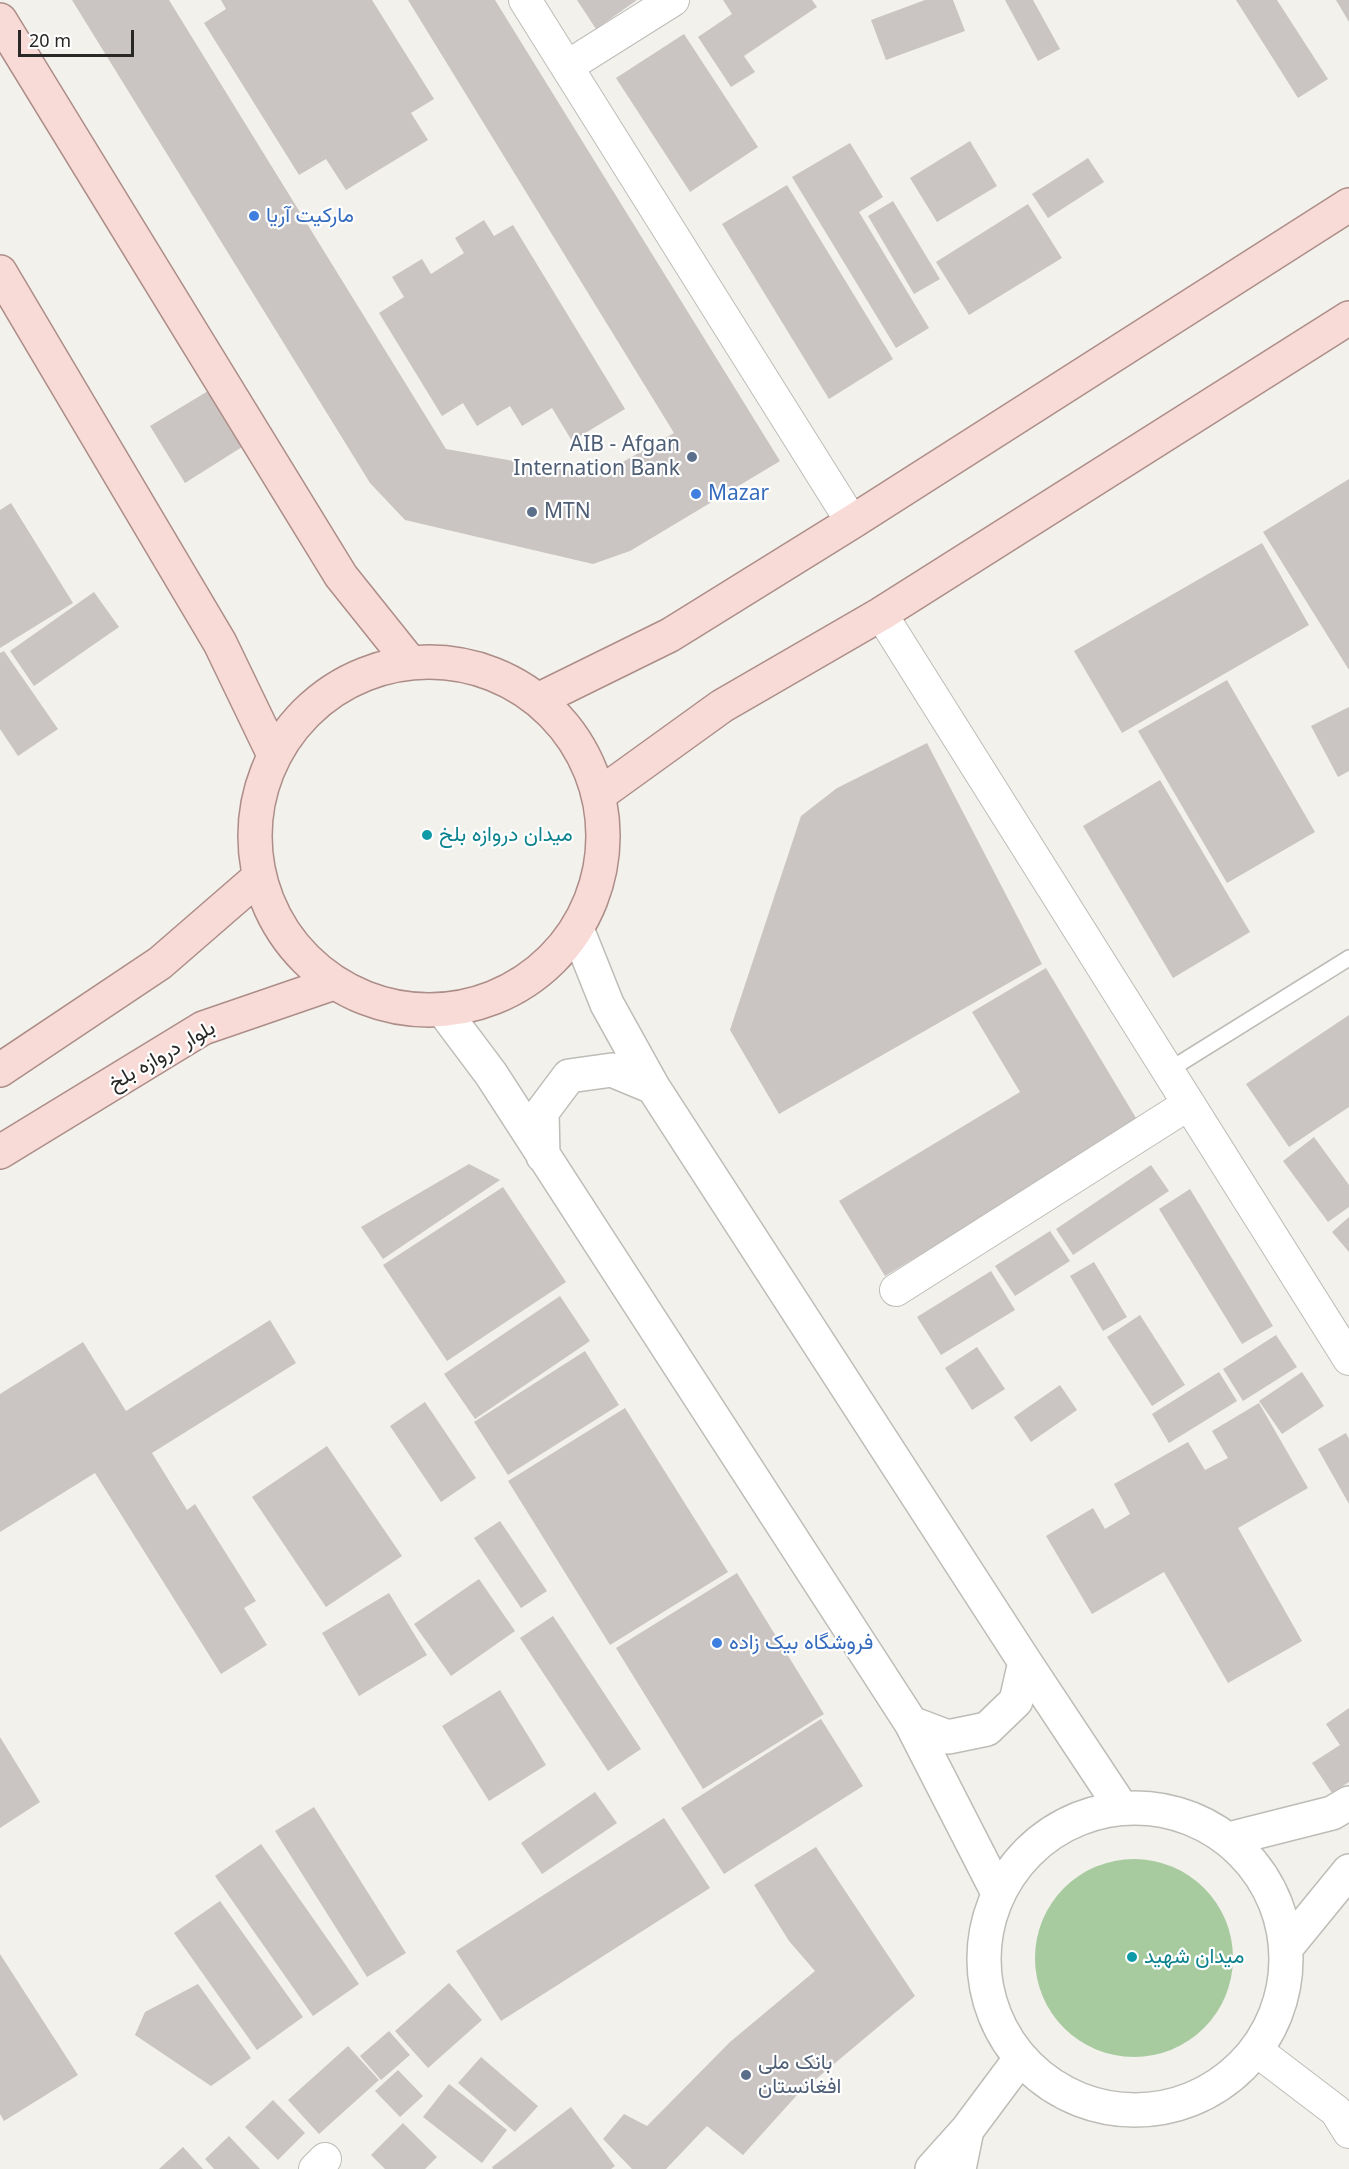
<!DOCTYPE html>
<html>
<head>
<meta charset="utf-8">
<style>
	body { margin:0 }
	#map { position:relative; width:1349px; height:2169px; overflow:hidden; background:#f2f1ec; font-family:"Noto Sans",sans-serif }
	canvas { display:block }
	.scale { position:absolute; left:18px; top:30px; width:116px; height:27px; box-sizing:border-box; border:3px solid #292826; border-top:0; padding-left:8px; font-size:18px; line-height:21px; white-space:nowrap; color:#292826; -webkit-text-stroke:4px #fff; paint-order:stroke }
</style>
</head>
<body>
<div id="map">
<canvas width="1349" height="2169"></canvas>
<div class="scale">20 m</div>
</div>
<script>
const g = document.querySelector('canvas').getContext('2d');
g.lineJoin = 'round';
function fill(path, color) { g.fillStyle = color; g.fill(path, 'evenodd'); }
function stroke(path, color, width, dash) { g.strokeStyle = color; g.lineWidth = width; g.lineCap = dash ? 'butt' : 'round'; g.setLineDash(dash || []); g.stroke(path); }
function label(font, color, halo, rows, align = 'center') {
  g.font = font + ' "Noto Sans",Vazirmatn,sans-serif'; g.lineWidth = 4.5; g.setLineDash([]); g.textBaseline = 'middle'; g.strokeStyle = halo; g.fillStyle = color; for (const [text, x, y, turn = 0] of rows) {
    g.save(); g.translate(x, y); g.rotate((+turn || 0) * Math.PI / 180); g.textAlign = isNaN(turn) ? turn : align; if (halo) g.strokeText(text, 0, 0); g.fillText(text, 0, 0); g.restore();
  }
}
fill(new Path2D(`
	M1035 1958a99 99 0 1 1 198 0a99 99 0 1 1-198 0Z`), '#a7ca9f');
fill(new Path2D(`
	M72,0H169L446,449L598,476L674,433L408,0H495L780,461L630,551L593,564L405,520L370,483Z
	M221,0H372L434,99L411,113L428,140L346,190L326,159L299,175L204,23L226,9Z
	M577,0H637L596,29Z
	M723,0H812L817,7L744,56L755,72L731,87L698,37L732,14Z
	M925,0H953L965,31L886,60L871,20Z
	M1005,0H1033L1060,49L1038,61Z
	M1236,0H1277L1328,79L1298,98Z
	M1336,0H1349V22Z
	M684,34L758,147L690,192L616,78Z
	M970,141L997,186L937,222L910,178Z
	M850,143L883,197L859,212L929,328L896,348L792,177Z
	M1088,158L1104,182L1048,218L1032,194Z
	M787,185L893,359L829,399L722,224Z
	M893,201L940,279L914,294L868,216Z
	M1028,204L1062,258L969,315L936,262Z
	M484,220L494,236L513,225L625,409L572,441L552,408L522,426L510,406L477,426L463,403L442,416L379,313L404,297L392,277L422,259L431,274L464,253L455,238Z
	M208,391L242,447L185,483L150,426Z
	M1349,479V670L1263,532Z
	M11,503L73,603L0,648V510Z
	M1262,543L1309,625L1122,733L1074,651Z
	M94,592L119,627L34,686L10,651Z
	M4,651L58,729L18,756L0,729V653Z
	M1227,680L1315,832L1227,883L1138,731Z
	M1349,707V771L1338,777L1311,726Z
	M927,743L1042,964L779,1114L730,1030L801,816L837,788Z
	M1160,780L1250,932L1173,978L1083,826Z
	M1046,968L1139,1123L885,1276L839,1201L1020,1092L972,1012Z
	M1349,1015V1107L1289,1147L1246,1084Z
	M1314,1137L1349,1185V1207L1328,1222L1283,1161Z
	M469,1164L500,1180L383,1259L361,1227Z
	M1151,1165L1169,1191L1073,1255L1056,1229Z
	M503,1187L566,1282L447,1361L383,1265Z
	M1190,1189L1273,1326L1242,1344L1159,1209Z
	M1349,1217V1252L1332,1232Z
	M1050,1231L1070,1261L1015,1296L995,1266Z
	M1094,1262L1127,1317L1103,1331L1070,1276Z
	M991,1271L1015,1310L941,1355L917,1317Z
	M560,1296L590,1341L475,1419L444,1374Z
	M1140,1315L1185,1385L1152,1406L1107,1337Z
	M270,1320L296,1363L152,1453L187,1510L195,1504L256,1601L244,1608L267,1645L221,1674L95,1473L0,1532V1394L83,1342L126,1411Z
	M1276,1335L1297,1367L1243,1401L1223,1369Z
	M977,1347L1005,1389L972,1410L945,1368Z
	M585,1351L619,1405L508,1475L474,1422Z
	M1219,1372L1237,1401L1169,1443L1152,1414Z
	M1302,1372L1324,1406L1282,1434L1259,1401Z
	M1060,1385L1077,1410L1031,1442L1014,1417Z
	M425,1402L476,1478L441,1502L390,1426Z
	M1259,1403L1308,1488L1238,1528L1302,1641L1228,1683L1164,1572L1092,1614L1046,1536L1093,1508L1105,1529L1130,1514L1114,1484L1188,1442L1205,1470L1228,1458L1212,1431Z
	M625,1408L728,1572L610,1645L508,1481Z
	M1346,1433L1349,1439V1504L1318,1449Z
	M327,1446L402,1556L326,1607L252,1497Z
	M500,1521L547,1591L521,1608L474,1538Z
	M737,1573L824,1714L703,1789L616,1648Z
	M479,1579L515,1631L451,1676L414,1624Z
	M389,1593L427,1655L359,1696L322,1633Z
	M553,1616L641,1749L608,1771L520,1638Z
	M500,1690L546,1765L489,1801L442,1726Z
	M1349,1708V1782L1332,1793L1312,1763L1340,1745L1326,1724Z
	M821,1719L863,1786L724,1874L681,1808Z
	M0,1737L40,1802L0,1828Z
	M595,1792L617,1823L542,1874L521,1843Z
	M314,1807L406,1953L367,1977L275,1831Z
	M664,1818L710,1888L501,2021L456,1951Z
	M261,1844L359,1984L313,2016L215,1876Z
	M816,1847L915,1996L797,2095L743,2155L707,2126L666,2169H632L603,2139L624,2114L647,2126L730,2042L815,1971L789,1941L754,1885Z
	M220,1901L303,2017L257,2050L174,1933Z
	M0,1954L78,2075L4,2121L0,2114Z
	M449,1983L482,2020L428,2068L395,2031Z
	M198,1984L251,2058L211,2086L135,2035L145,2012Z
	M389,2031L410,2055L381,2080L360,2056Z
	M348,2046L379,2080L319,2134L288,2100Z
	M481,2057L538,2106L515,2132L458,2083Z
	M398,2070L423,2096L400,2117L375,2091Z
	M449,2084L507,2130L482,2163L423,2117Z
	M273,2100L305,2133L278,2160L245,2127Z
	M571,2107L615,2166L611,2169H493L492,2167Z
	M403,2123L437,2157L425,2169H385L371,2155Z
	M229,2136L260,2169H214L205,2159Z
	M183,2147L203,2169H159Z`), '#cac4c2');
const service = new Path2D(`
	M1166,1072L1349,958`);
const minor = new Path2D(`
	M525,0L852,522
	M568,66L673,0
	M881,614L1349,1359
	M896,1290L1187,1105
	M1256,2050L1336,2111L1349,2132
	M315,2169L325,2159`);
const tertiary = new Path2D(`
	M577,929L607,1004L653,1087L1025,1662L1121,1807
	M443,1010L491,1074L911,1723L997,1891
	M543,1156L542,1112L569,1076L612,1070L653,1087
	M911,1723L948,1737L987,1729L1016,1701L1025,1662
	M984 1959a151 151 0 1 1 302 0a151 151 0 1 1-302 0Z
	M1229,1839L1332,1813L1349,1803
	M1286,1948L1349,1871
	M932,2169L967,2130
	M959,2169L967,2130L1020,2059`);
const primary = new Path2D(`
	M0,20L341,576L409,661
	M0,272L220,643L273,753
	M255 836a174 174 0 1 1 348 0a174 174 0 1 1-348 0Z
	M540,699L670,635L852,522L1349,205
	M600,794L722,706L881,614L1349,318
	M0,1070L160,963L258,878
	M0,1152L203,1028L334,983`);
stroke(service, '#bdbcb7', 18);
stroke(minor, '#bdbcb7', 34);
stroke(tertiary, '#bdbcb7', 36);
stroke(primary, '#ad8d88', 36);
stroke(service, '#fff', 15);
stroke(minor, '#fff', 32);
stroke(tertiary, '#fff', 33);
stroke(primary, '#f8dbd7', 33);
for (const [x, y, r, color] of [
	[254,216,6,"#3f7fe0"],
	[692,457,6,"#5c6f8a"],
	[696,494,6,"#3f7fe0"],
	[532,512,6,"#5c6f8a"],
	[427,835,6,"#0f9aa8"],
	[717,1643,6,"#3f7fe0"],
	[1132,1957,6,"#0f9aa8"],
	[746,2075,6,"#5c6f8a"]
]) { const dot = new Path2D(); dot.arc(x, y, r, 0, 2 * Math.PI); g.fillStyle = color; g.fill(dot); stroke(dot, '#fff', 2); }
label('21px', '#366cbe', '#fff', [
	["مارکیت آریا",266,216],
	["Mazar",708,494],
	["فروشگاه بیک زاده",729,1643]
], 'left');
label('21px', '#4e5e75', '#fff', [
	["AIB - Afgan",680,445,"right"],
	["Internation Bank",680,469,"right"],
	["MTN",544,512],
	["بانک ملی",758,2063],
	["افغانستان",758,2087]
], 'left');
label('21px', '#0d838f', '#fff', [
	["میدان دروازه بلخ",439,835],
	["میدان شهید",1144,1957]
], 'left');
label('21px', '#292826', '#fff', [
	["بلوار دروازه بلخ",162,1056,-30]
]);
</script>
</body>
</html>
